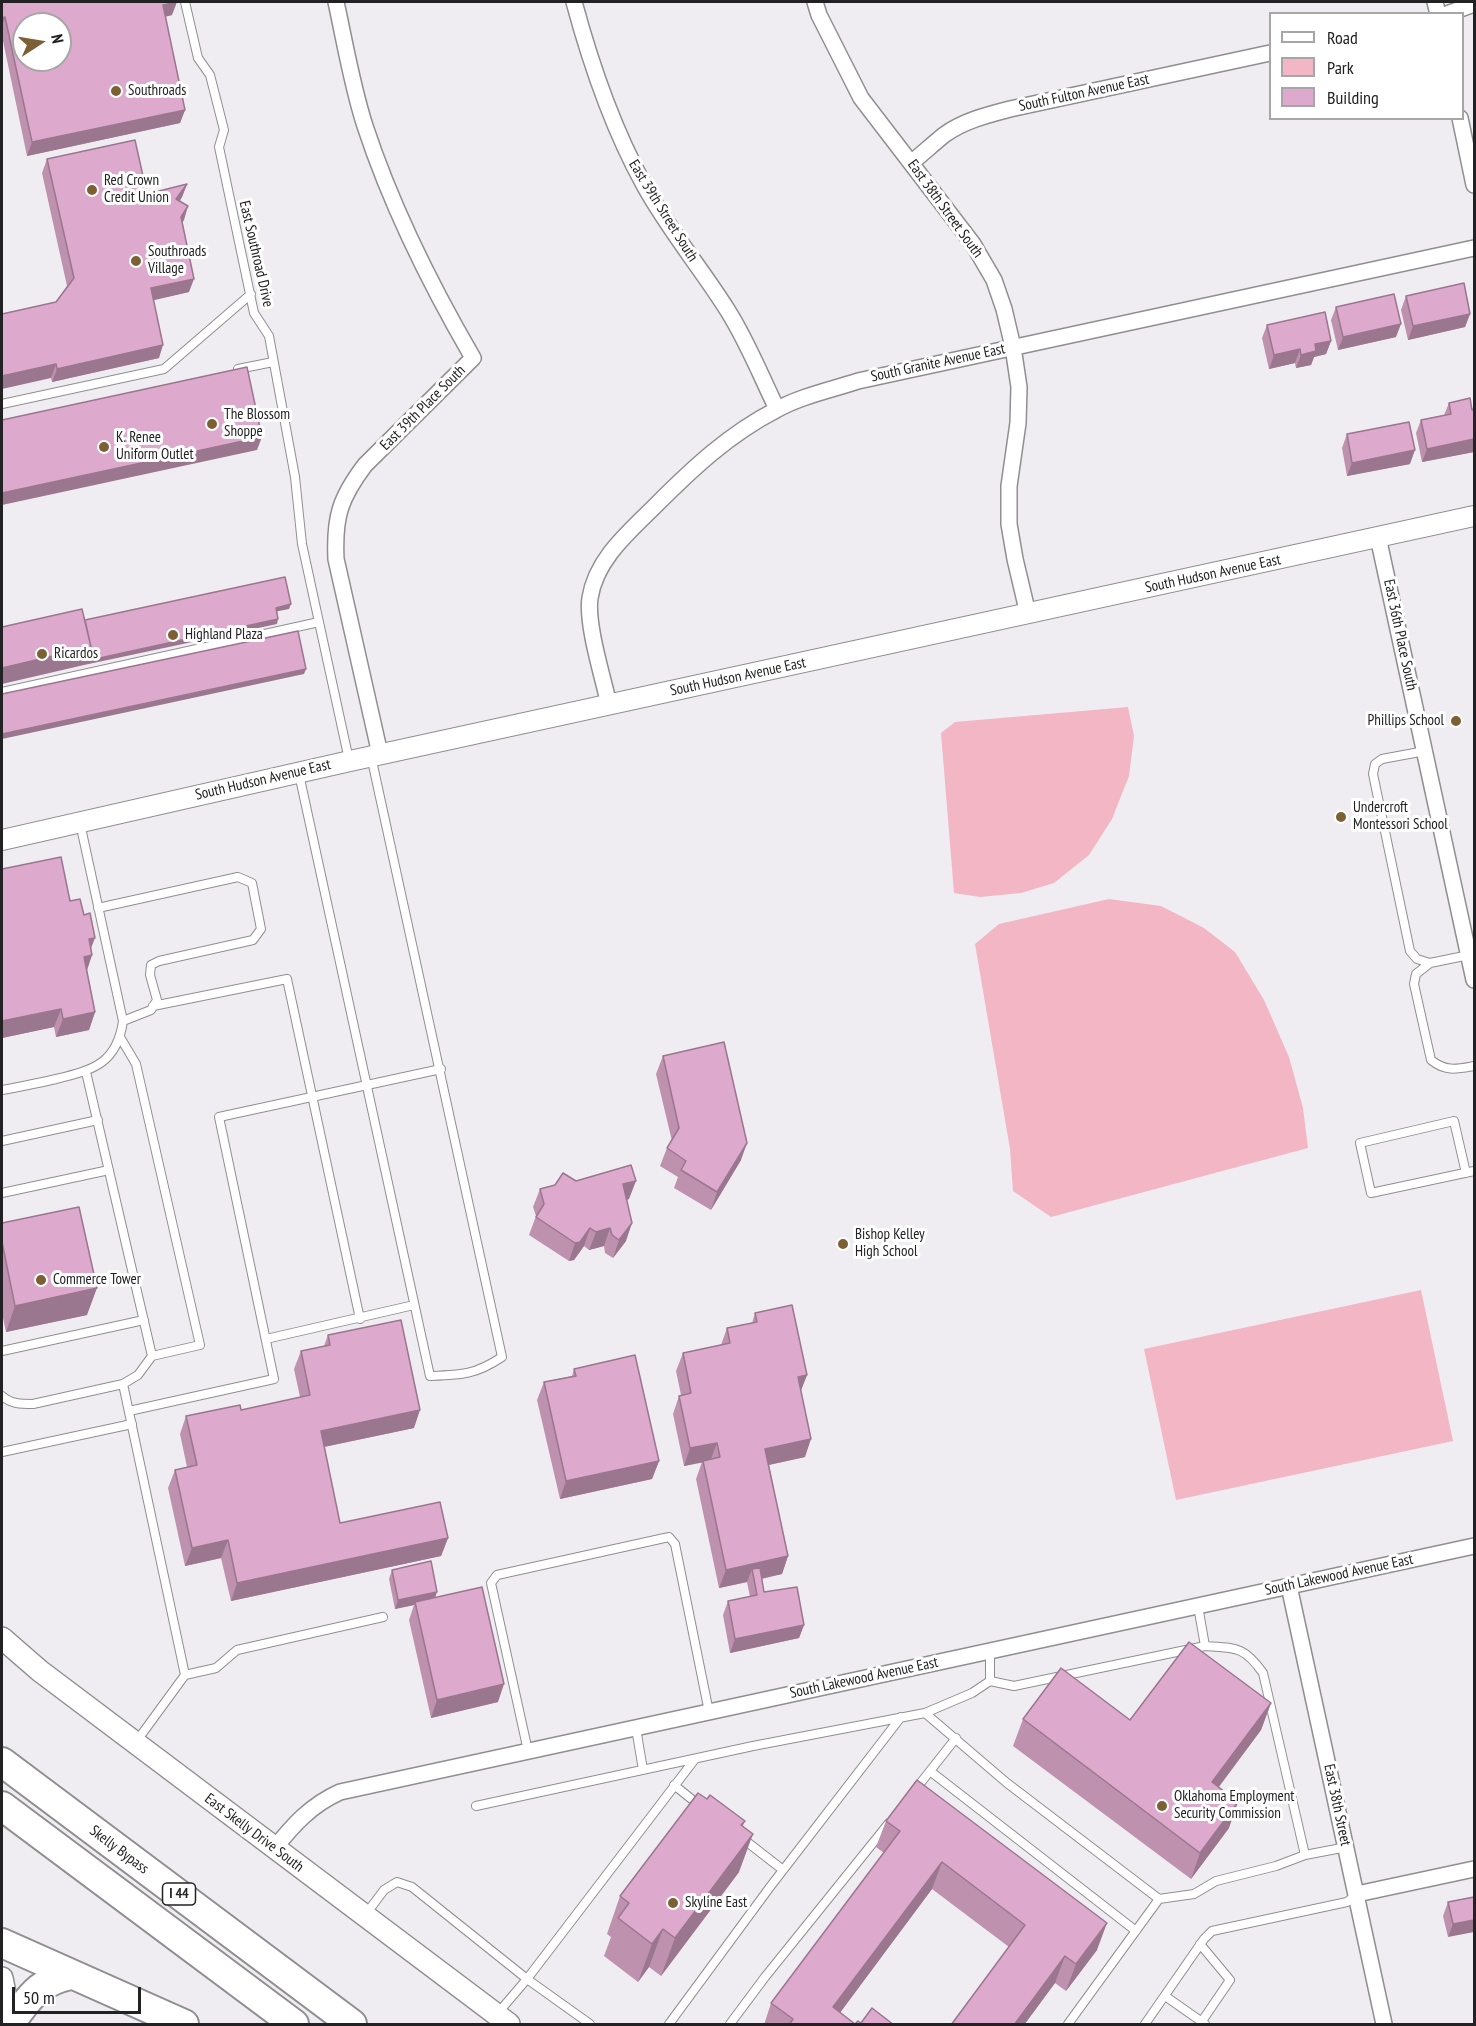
<!DOCTYPE html>
<html>
<head>
<meta charset="utf-8">
<style>
	body { margin:0 }
	#map { position:relative; width:1476px; height:2026px; overflow:hidden; background:#f0edf2; font-family:"PT Sans Narrow",sans-serif }
	canvas { display:block }
	.frame { position:absolute; inset:0; border:3px solid #222123; pointer-events:none }
	.legend { position:absolute; left:1269px; top:12px; width:195px; height:108px; box-sizing:border-box; background:#fff; border:2px solid #a7a6a7; margin:0; padding:8px 10px; list-style:none; font-size:18px; color:#222123 }
	.legend li { display:flex; align-items:center; gap:12px; height:30px }
	.legend b { width:30px; border:2px solid #a7a6a7 }
	.north { position:absolute; left:12px; top:12px; width:60px; height:60px; box-sizing:border-box; background:#fff; border:2px solid #a7a6a7; border-radius:50%; rotate:78deg; font-size:16px; font-weight:700; line-height:24px; text-align:center; color:#222123 }
	.north::after { content:''; display:block; margin:auto; width:21px; height:27px; background:#7c5f33; clip-path:polygon(50% 0,100% 100%,50% 72%,0 100%) }
	.scale { position:absolute; left:12px; top:1987px; width:129px; height:27px; box-sizing:border-box; border:3px solid #222123; border-top:0; padding-left:8px; font-size:18px; line-height:21px; white-space:nowrap; color:#222123; -webkit-text-stroke:4px #fff; paint-order:stroke }
</style>
</head>
<body>
<div id="map">
<canvas width="1476" height="2026"></canvas>
<div class="frame"></div>
<ul class="legend">
<li><b style="height:8px;background:#fff"></b>Road</li>
<li><b style="height:16px;background:#f2b6c4"></b>Park</li>
<li><b style="height:16px;background:#dda9cc"></b>Building</li>
</ul>
<div class="north">N</div>
<div class="scale">50 m</div>
</div>
<script>
const g = document.querySelector('canvas').getContext('2d');
g.lineJoin = 'round';
function fill(path, color) { g.fillStyle = color; g.fill(path, 'evenodd'); }
function stroke(path, color, width, dash) { g.strokeStyle = color; g.lineWidth = width; g.lineCap = dash ? 'butt' : 'round'; g.setLineDash(dash || []); g.stroke(path); }
function label(font, color, halo, rows, align = 'center') {
  g.font = font + ' "PT Sans Narrow",sans-serif'; g.lineWidth = 6; g.setLineDash([]); g.textBaseline = 'middle'; g.strokeStyle = halo; g.fillStyle = color; for (const [text, x, y, turn = 0] of rows) {
    g.save(); g.translate(x, y); g.rotate((+turn || 0) * Math.PI / 180); g.textAlign = isNaN(turn) ? turn : align; if (halo) g.strokeText(text, 0, 0); g.fillText(text, 0, 0); g.restore();
  }
}
fill(new Path2D(`
	M1128,707L1134,736L1129,776L1112,819L1089,855L1054,883L1021,893L980,897L954,893L941,733L955,722Z
	M1109,899L1161,906L1204,928L1235,952L1264,1000L1289,1057L1303,1108L1308,1148L1051,1217L1013,1191L1010,1149L975,944L999,924Z
	M1421,1290L1453,1441L1176,1500L1144,1349Z`), '#f2b6c4');
const service = new Path2D(`
	M185,2L198,58L210,75L224,130L219,147L254,313L269,336L295,477L302,544L349,760
	M238,369L273,362
	M2,404L164,369L251,294
	M2,692L319,622
	M1425,751L1382,759L1375,764L1373,774L1410,951L1417,959L1430,963
	M299,774L430,1376C461,1375 475,1375 502,1357L371,756
	M98,908L238,877L252,883L261,929L253,940L159,961L151,965L150,975L157,1000L151,1010L123,1021
	M1469,955L1430,963L1416,974L1414,984L1431,1060C1446,1072 1457,1069 1474,1066
	M153,1006L287,979L360,1319
	M86,1072L152,1356
	M2,1090C20,1087 38,1083 56,1079C94,1070 117,1063 123,1021L80,823
	M2,1141L98,1120
	M1466,1173L1454,1121L1360,1143L1371,1193L1474,1171
	M2,1193L109,1170
	M266,1339L414,1305
	M2,1351L144,1320
	M123,1384L185,1675L136,1742
	M2,1396C11,1404 21,1404 33,1404L123,1384L138,1375L152,1356L200,1345L136,1064L120,1037
	M129,1411L274,1379L219,1117L441,1069
	M2,1452L132,1424
	M1205,1646C1236,1648 1244,1646 1263,1673L1305,1855L1347,1847
	M185,1675L216,1668L237,1650L383,1617
	M990,1681L1014,1686L1205,1646L1198,1606
	M925,1713L972,1693L990,1681V1651
	M636,1728L643,1770
	M528,1751L491,1583L497,1575L669,1537L675,1544L709,1712
	M930,1771L1136,1931
	M674,1785L699,1805
	M915,1790L956,1738
	M476,1806L753,1746L925,1713L1007,1783L1159,1899L1068,2024
	M742,1838L783,1870
	M1159,1899L1194,1894L1216,1881L1276,1866L1305,1855
	M366,1914L384,1890L397,1882L412,1887L527,1979L590,2024
	M1200,1944L1230,1980L1200,2024
	M1165,1996L1205,2024
	M497,2014L527,1979L695,1759
	M669,2024L770,1887L901,1717
	M730,2024L765,1977L889,1823
	M1145,2024L1204,1939L1212,1931L1347,1902L1356,1895`);
const minor = new Path2D(`
	M336,2C345,43 352,86 365,126C392,208 430,284 473,358L365,465C340,498 334,517 336,559L380,754
	M574,2C591,65 612,127 644,185C668,229 701,268 728,311C747,341 761,376 777,409
	M815,2L819,15L861,98L973,244L994,280L1004,309L1013,347L1019,387L1018,423L1009,486V524L1015,559L1028,614
	M1435,2L1438,14
	M1447,14L1474,4
	M1460,118L1474,185
	M911,163C922,154 933,144 944,135C963,121 987,115 1010,109L1270,53
	M1378,537L1474,980
	M609,705C603,677 586,624 590,598C596,559 629,532 655,506C692,469 729,434 776,410C801,396 831,390 858,381L1474,248
	M1289,1586L1384,2024
	M274,1849C293,1825 311,1805 340,1792L1474,1546
	M1357,1894L1474,1869`);
const tertiary = new Path2D(`
	M2,840L350,761L1474,516`);
const secondary = new Path2D(`
	M2,1638L40,1671L509,2024
	M2,1978L11,2024`);
const motorway = new Path2D(`
	M2,1762L352,2024
	M2,1806L294,2024
	M2,1943L184,2024
	M10,2023C31,1997 36,1983 70,1975`);
stroke(service, '#918e92', 10);
stroke(minor, '#918e92', 18);
stroke(tertiary, '#918e92', 22);
stroke(secondary, '#918e92', 24);
stroke(motorway, '#918e92', 32);
stroke(service, '#fff', 8);
stroke(minor, '#fff', 15);
stroke(tertiary, '#fff', 20);
stroke(secondary, '#fff', 21);
stroke(motorway, '#fff', 28);
fill(new Path2D(`
	M2,2L172,15L165,17L185,110L180,123L27,156L2,36Z
	M47,159L147,194L187,184L182,197L180,201L184,220L182,222L189,292L153,300L159,358L52,382L51,378L56,302L67,286L42,173Z
	M1406,296L1470,314L1465,327L1408,340L1401,310Z
	M1336,307L1396,337L1338,350L1331,320Z
	M1267,325L1331,341L1326,354L1314,357L1311,365L1296,368L1295,363L1269,369L1262,338Z
	M1449,403L1472,410L1474,409V452L1422,462L1416,433L1421,420L1444,415Z
	M1347,434L1410,464L1347,476L1342,448Z
	M2,869L70,901L84,915L92,955L87,970L95,1012L89,1030L56,1037L54,1027L2,1038Z
	M663,1056L741,1160L711,1210L674,1188L678,1177L660,1166L667,1148L672,1141L656,1074Z
	M576,1181L629,1199L627,1200L626,1241L613,1258L605,1253L604,1246L589,1250L584,1246L574,1260L569,1261L529,1235L536,1216L533,1207L540,1189Z
	M2,1223L87,1315L6,1332L2,1313Z
	M755,1313L807,1375L801,1390L805,1457L769,1465L788,1556L782,1574L762,1579L764,1592L804,1625L799,1638L730,1653L723,1615L728,1601L750,1597L747,1582L719,1588L696,1479L702,1462L684,1466L673,1414L679,1396L681,1395L676,1371L683,1353L721,1345L727,1328L752,1323Z
	M328,1335L414,1428L324,1447L340,1523L448,1538L441,1556L231,1601L221,1558L185,1566L168,1488L175,1470L187,1467L180,1434L186,1416L241,1410L300,1397L294,1369L301,1351L324,1346Z
	M574,1369L659,1461L652,1479L560,1499L537,1400L544,1382L572,1376Z
	M392,1570L435,1598L498,1702L431,1718L409,1620L414,1605L395,1609L389,1579Z
	M1271,1703L1261,1730L1219,1787L1229,1828L1191,1879L1013,1746L1023,1719L1130,1720Z
	M707,1799L745,1821L743,1826L739,1872L661,1976L649,1967L638,1982L604,1956L611,1937L607,1934L620,1896Z
	M886,1821L1097,1950L1066,1991L1055,1983L1024,2025H951L1009,1947L932,1889L840,2012L855,2024L861,2023L894,2025H764L771,2003L884,1853L876,1847Z
	M1474,1897L1448,1937L1443,1916L1448,1902Z`), '#be91af');
fill(new Path2D(`
	M177,2L172,15L158,18L163,5Z
	M5,17L2,27V18Z
	M185,110L180,123L27,156L32,142Z
	M187,184L182,197L171,212L176,199Z
	M188,206L184,220L176,231L181,217Z
	M194,279L189,292L146,302L151,288Z
	M1470,314L1465,327L1408,340L1413,326Z
	M1401,324L1396,337L1338,350L1343,337Z
	M1331,341L1326,354L1314,357L1311,365L1296,368L1301,355L1315,344Z
	M163,345L159,358L52,382L57,369Z
	M1300,349L1295,363L1269,369L1274,355Z
	M56,364L51,378L2,389V376Z
	M262,437L257,450L2,505V493Z
	M1474,439V452L1422,462L1427,449Z
	M1415,450L1410,464L1347,476L1352,463Z
	M291,604L289,609L274,612L276,608Z
	M278,619L277,624L84,665L2,684V668L91,647Z
	M306,669L304,674L2,739V734Z
	M95,938L88,956L89,939Z
	M92,955L86,973L84,957Z
	M61,1009L54,1027L2,1038V1021Z
	M95,1012L89,1030L56,1037L63,1019Z
	M747,1143L741,1160L711,1210L717,1192Z
	M636,1181L629,1199L616,1202L623,1184Z
	M632,1223L626,1241L613,1258L619,1240Z
	M590,1228L584,1246L574,1260L569,1261L575,1243Z
	M610,1228L604,1246L589,1250L596,1232Z
	M97,1288L87,1315L6,1332L15,1306Z
	M807,1375L800,1393L798,1377Z
	M420,1410L414,1428L314,1449L321,1431Z
	M811,1439L805,1457L759,1467L765,1449Z
	M717,1443L710,1461L684,1466L690,1448Z
	M659,1461L652,1479L560,1499L566,1481Z
	M448,1538L441,1556L231,1601L237,1583Z
	M228,1540L221,1558L185,1566L192,1548Z
	M788,1556L782,1574L754,1580L752,1569L747,1582L719,1588L726,1570Z
	M437,1592L434,1601L415,1602L414,1605L395,1609L398,1600Z
	M804,1625L799,1638L730,1653L735,1639Z
	M504,1684L498,1702L431,1718L437,1700Z
	M1271,1703L1261,1730L1202,1809L1212,1782Z
	M1238,1802L1229,1828L1191,1879L1200,1853Z
	M753,1834L739,1872L661,1976L675,1938Z
	M942,1862L932,1889L831,2025L833,2007Z
	M1474,1920V1932L1448,1937L1453,1924Z
	M1107,1923L1097,1950L1066,1991L1076,1964Z
	M663,1929L649,1967L638,1982L652,1944Z
	M1065,1956L1055,1983L1024,2025H1014Z`), '#9b768f');
const building = new Path2D(`
	M2,2H177L163,5L185,110L32,142L5,17L2,18ZM24,24H60V60H24Z
	M135,140L147,194L187,184L176,199L188,206L181,217L194,279L151,288L163,345L57,369L56,364L2,376V314L56,302L74,278L47,159Z
	M1464,283L1470,314L1413,326L1406,296Z
	M1394,294L1401,324L1343,337L1336,307Z
	M1325,312L1331,341L1315,344L1316,351L1301,355L1300,349L1274,355L1267,325Z
	M247,367L262,437L2,493V420Z
	M1470,398L1472,410L1474,409V439L1427,449L1421,420L1451,414L1449,403Z
	M1409,422L1415,450L1352,463L1347,434Z
	M285,577L291,604L276,608L278,619L86,661L91,647L85,620Z
	M82,609L91,647L2,668V627Z
	M298,631L306,669L2,734V694Z
	M61,857L70,901L80,899L84,915L90,913L95,938L89,939L92,955L84,957L95,1012L63,1019L61,1009L2,1021V869Z
	M724,1042L747,1143L717,1192L681,1170L686,1161L667,1148L679,1128L663,1056Z
	M631,1165L636,1181L623,1184L632,1223L619,1240L612,1235L610,1228L596,1232L590,1228L580,1242L575,1243L536,1217L544,1204L540,1189L555,1185L563,1173L576,1181Z
	M79,1207L97,1288L15,1306L2,1242V1223Z
	M792,1305L807,1375L798,1377L811,1439L765,1449L788,1556L726,1570L703,1461L720,1457L717,1443L690,1448L679,1396L691,1393L683,1353L730,1343L727,1328L757,1322L755,1313Z
	M401,1320L420,1410L321,1431L340,1523L440,1502L448,1538L237,1583L228,1540L192,1548L175,1470L197,1465L186,1416L240,1405L241,1410L310,1395L301,1351L330,1345L328,1335Z
	M635,1355L659,1461L566,1481L544,1382L576,1376L574,1369Z
	M431,1561L437,1592L398,1600L392,1570Z
	M760,1568L764,1592L797,1587L804,1625L735,1639L728,1601L757,1595L752,1569Z
	M482,1587L504,1684L437,1700L415,1602Z
	M1189,1642L1271,1703L1212,1782L1238,1802L1200,1853L1023,1719L1061,1668L1130,1720Z
	M917,1780L1107,1923L1076,1964L1065,1956L1014,2025H951L1025,1925L942,1862L833,2007L855,2024L858,2021L861,2023L872,2008L894,2025H789L793,2019L771,2003L900,1831L886,1821Z
	M698,1793L707,1799L710,1795L745,1821L741,1825L753,1834L675,1938L663,1929L652,1944L618,1918L629,1903L620,1896Z
	M1474,1897V1920L1453,1924L1448,1902Z`);
fill(building, '#dda9cc');
stroke(building, '#9b768f', 1.5);
for (const [x, y, r, color] of [
	[116,91,6,"#7c5f33"],
	[92,190,6,"#7c5f33"],
	[136,261,6,"#7c5f33"],
	[212,424,6,"#7c5f33"],
	[104,447,6,"#7c5f33"],
	[173,635,6,"#7c5f33"],
	[42,654,6,"#7c5f33"],
	[1456,721,6,"#7c5f33"],
	[1341,817,6,"#7c5f33"],
	[843,1244,6,"#7c5f33"],
	[41,1280,6,"#7c5f33"],
	[1162,1806,6,"#7c5f33"],
	[673,1903,6,"#7c5f33"]
]) { const dot = new Path2D(); dot.arc(x, y, r, 0, 2 * Math.PI); g.fillStyle = color; g.fill(dot); stroke(dot, '#fff', 2); }
for (const [x, y, w] of [
	[179,1894,33]
]) { const box = new Path2D(); box.roundRect(x - w / 2, y - 11, w, 22, 4.5); g.fillStyle = '#fff'; g.fill(box); stroke(box, '#222123', 1.5); }
label('bold 14px', '#222123', null, [
	["I 44",179,1894]
]);
label('15px', '#222123', '#fff', [
	["Southroads",128,91],
	["Red Crown",104,181],
	["Credit Union",104,198],
	["Southroads",148,252],
	["Village",148,269],
	["The Blossom",224,415],
	["Shoppe",224,432],
	["K. Renee",116,438],
	["Uniform Outlet",116,455],
	["Highland Plaza",185,635],
	["Ricardos",54,654],
	["Phillips School",1444,721,"right"],
	["Undercroft",1353,808],
	["Montessori School",1353,825],
	["Bishop Kelley",855,1235],
	["High School",855,1252],
	["Commerce Tower",53,1280],
	["Oklahoma Employment",1174,1797],
	["Security Commission",1174,1814],
	["Skyline East",685,1903]
], 'left');
label('15px', '#222123', '#fff', [
	["South Fulton Avenue East",1084,93,-12],
	["East 38th Street South",945,209,54],
	["East 39th Street South",663,211,58],
	["East Southroad Drive",256,254,77],
	["South Granite Avenue East",938,363,-12],
	["East 39th Place South",423,408,-45],
	["South Hudson Avenue East",1213,574,-12],
	["East 36th Place South",1400,635,78],
	["South Hudson Avenue East",738,677,-12],
	["South Hudson Avenue East",263,780,-13],
	["South Lakewood Avenue East",1339,1575,-12],
	["South Lakewood Avenue East",864,1678,-12],
	["East 38th Street",1337,1805,78],
	["East Skelly Drive South",254,1833,37],
	["Skelly Bypass",119,1850,37]
]);
</script>
</body>
</html>
